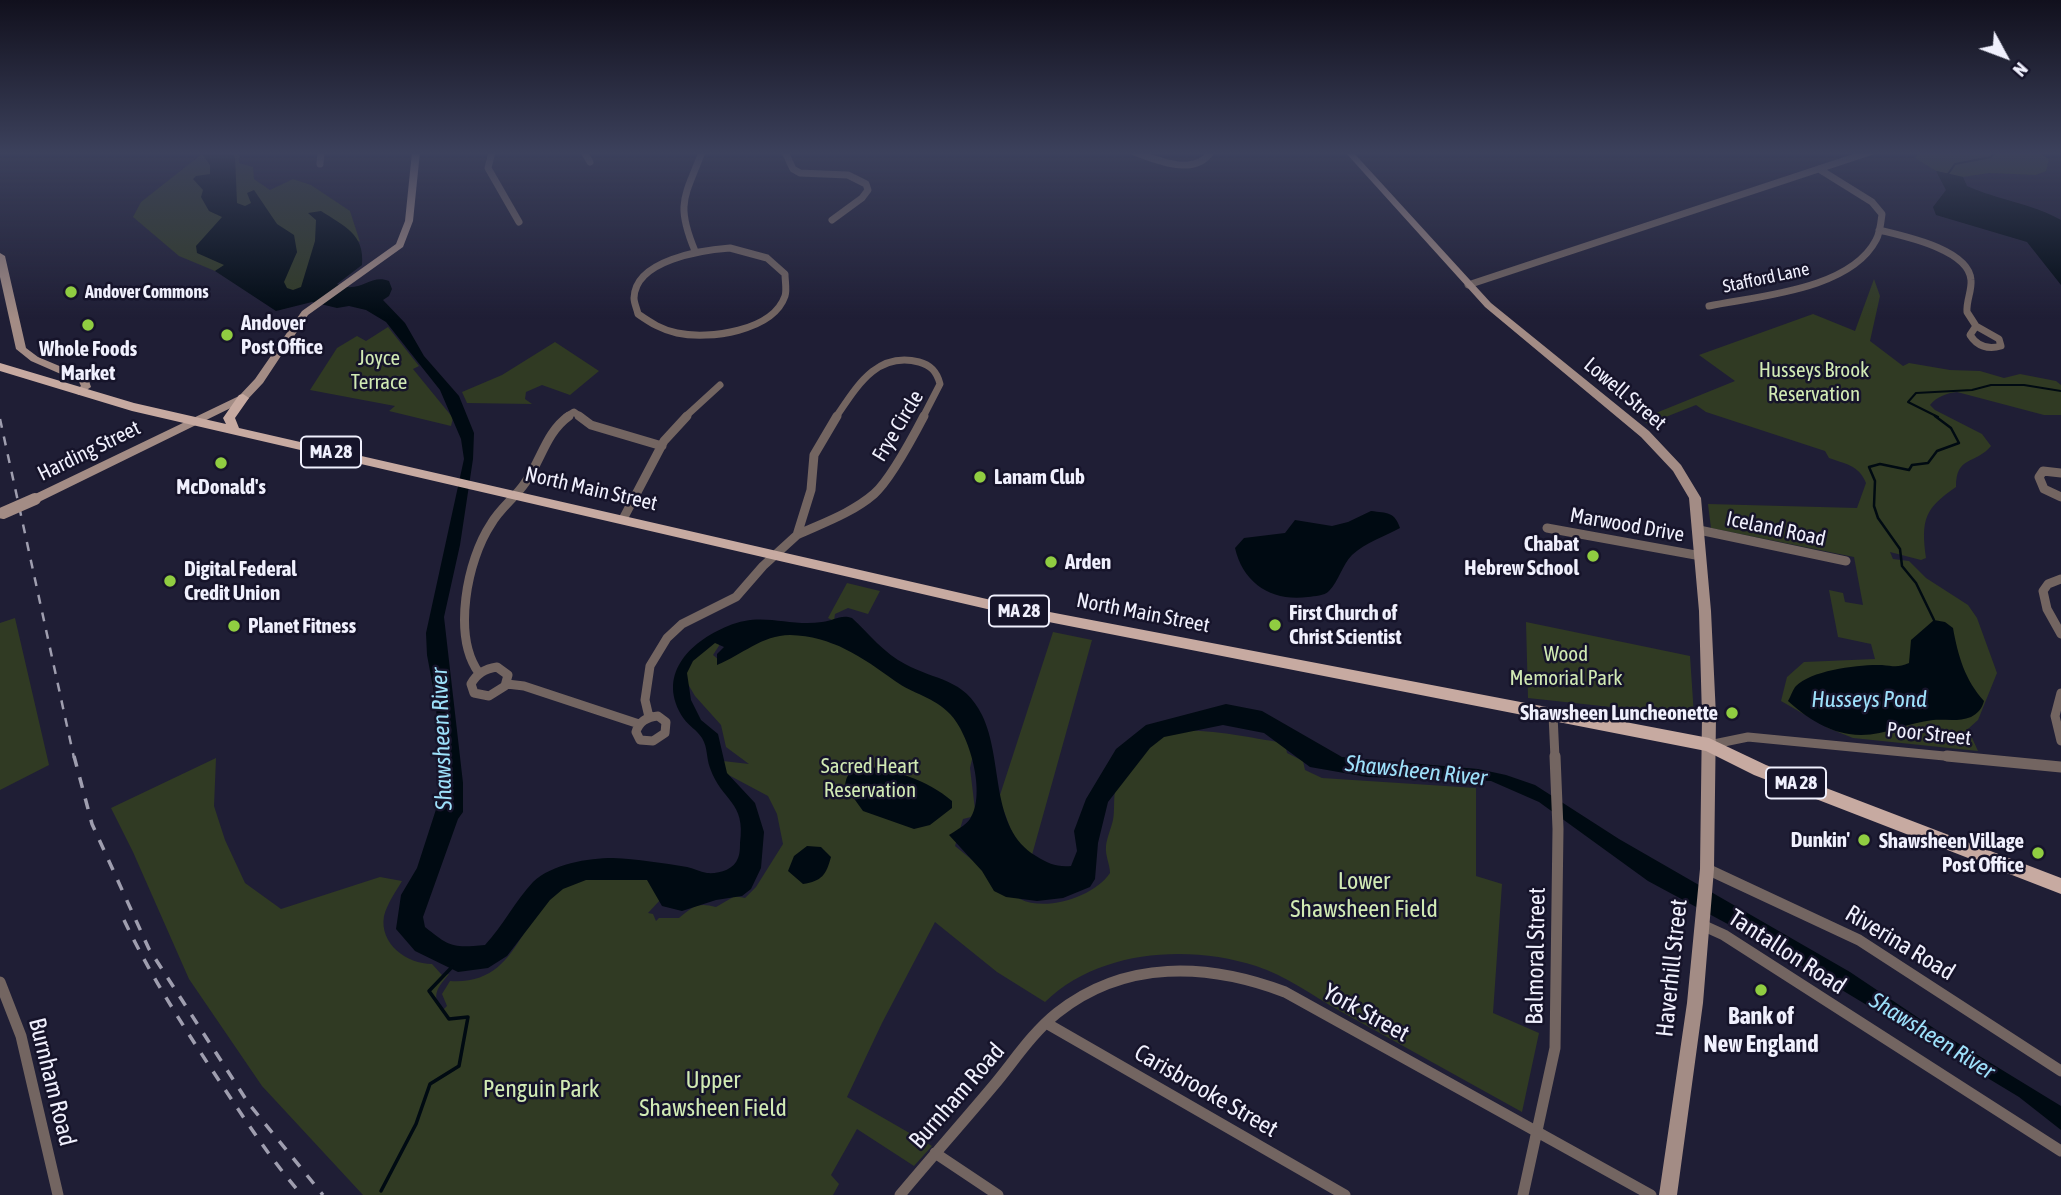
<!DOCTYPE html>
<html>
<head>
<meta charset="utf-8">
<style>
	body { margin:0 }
	#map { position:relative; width:2061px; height:1195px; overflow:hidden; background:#1f1e35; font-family:"Asap Condensed",sans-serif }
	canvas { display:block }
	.north { position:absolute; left:1970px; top:21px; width:70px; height:70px; -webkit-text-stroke:5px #16142a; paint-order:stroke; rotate:131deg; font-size:19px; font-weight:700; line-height:28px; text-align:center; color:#f0f0fd }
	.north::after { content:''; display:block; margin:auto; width:24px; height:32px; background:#f0f0fd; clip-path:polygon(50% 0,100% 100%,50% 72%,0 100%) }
</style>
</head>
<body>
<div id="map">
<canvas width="2061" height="1195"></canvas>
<div class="north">N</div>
</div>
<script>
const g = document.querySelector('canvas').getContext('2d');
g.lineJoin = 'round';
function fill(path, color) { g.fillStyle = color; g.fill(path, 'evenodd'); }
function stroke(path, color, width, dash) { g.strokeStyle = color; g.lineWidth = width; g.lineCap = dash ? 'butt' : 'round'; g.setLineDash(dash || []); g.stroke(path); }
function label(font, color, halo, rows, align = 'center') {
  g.font = font + ' "Asap Condensed",sans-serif'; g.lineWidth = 5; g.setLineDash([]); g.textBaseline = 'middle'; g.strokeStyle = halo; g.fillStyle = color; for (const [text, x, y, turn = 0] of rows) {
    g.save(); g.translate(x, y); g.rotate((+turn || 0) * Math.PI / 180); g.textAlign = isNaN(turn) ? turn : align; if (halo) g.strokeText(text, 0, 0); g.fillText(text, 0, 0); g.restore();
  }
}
fill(new Path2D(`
	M223,152H237L240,156L239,163L253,167L254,179L270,190L293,179L311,185L350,211L360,242L351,237L292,299L281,278L297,252L245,214L233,201Z
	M1920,152H2038L2049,159L2046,171L2036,175L1989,173L1963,177L1936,171L1915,158Z
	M203,153L210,165V175L236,222L238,257L215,271L179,256L133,217L141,202Z
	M1874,279L1880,296L1870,341L1903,366L1909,363L1950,370L1980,371L2004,378L2020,374L2056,381L2061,385V415H2044L1957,392C1947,393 1936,397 1930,405L1935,410L1982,434L1991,446C1975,465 1956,455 1956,487C1924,509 1921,520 1926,558L1921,560L1890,552L1893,559L1909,561L1926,578L1968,605L1977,618L1997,673L1978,720L1968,729L1978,751L1853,738L1828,728L1781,701L1787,677L1804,662L1875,659L1871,644L1838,637L1829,590L1843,593L1845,602L1863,605L1854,557L1711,528L1708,504L1857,508L1866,483C1859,465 1845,464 1829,458L1825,451L1706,412L1696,405L1648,424L1641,419L1735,381L1699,355L1813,314L1855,331Z
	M388,327L419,366L413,369L453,418L451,426L389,411L395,406L310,390L337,348L357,336L366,341Z
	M555,342L599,371L570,395L542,385L526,392L525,399L532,404L467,403L462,392L502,375Z
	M847,583L880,591L868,614L848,608L835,614L834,621L828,618Z
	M15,618L49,765L0,790V623Z
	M1526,622L1690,656L1694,716L1528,698Z
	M773,625L829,640L830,643L846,645L953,709L973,755L970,768L975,810L971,817L963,819L955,846L1020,899C1046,912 1094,897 1110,873C1110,864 1105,856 1106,846C1107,837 1111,829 1113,820C1115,811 1113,796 1116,788C1121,775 1154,736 1167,733C1195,725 1254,739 1285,743L1287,753L1303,761L1305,770L1322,778L1476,788V876L1502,884L1493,1013L1539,1033L1522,1112C1461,1078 1401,1045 1340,1011C1313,996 1285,975 1256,966C1188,944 1098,950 1045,1002L997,972L935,922L882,1023L847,1097L932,1146L914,1166L857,1129L831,1175L839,1184L833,1195H363L262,1086L189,979L133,852L111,808L216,758L214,806L225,840L245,883L281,909L380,877L402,881C396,891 387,904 384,916C379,944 407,964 432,964L442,975L449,974C438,987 430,996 443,1010L447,1006L442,994L450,981C530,986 516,894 586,874C605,868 631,872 651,870L662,898L648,913L653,914L656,921L659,918H679C693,906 698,902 716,907L735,896L745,898L756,887L783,844L777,814L768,796L723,772V761L749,764L726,747L721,725L695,696L678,667L686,655L724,638L713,655L719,660Z
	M1053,632L1092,640L1030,862L1012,833L999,798Z`), '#303a23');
fill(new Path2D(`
	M201,152H226L235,156L237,203L245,206L251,203L247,193L254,190L277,224L294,235L297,252L284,282L287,288L293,290L301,287L315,241L316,220L308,213L321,211C344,226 365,234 362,265L337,284C360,295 370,273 389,281L392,289L389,296L383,300L405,323L424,356L459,396L474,433L473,459L460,545L444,617L463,783V812L458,819L423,917L425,927C450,947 452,948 485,945C503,926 515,901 533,882C552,864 588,858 613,858C637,859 663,863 687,867C693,868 700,872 707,873C718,874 734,870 738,858C740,854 740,847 740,843C746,801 722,802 710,768C706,757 708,748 702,738C697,730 689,726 684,719C655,676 689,642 728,626C762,611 788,627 822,622C834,621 840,614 852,618C868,633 885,654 905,664C936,681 964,678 982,715C1004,760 989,828 1036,856C1049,864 1056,867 1071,866L1077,851L1074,831L1086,799L1116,749L1146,725L1226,704L1262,711L1342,757L1478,769L1506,775L1535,785L1619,839L1850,972L1935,1029L2061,1106V1130L2019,1097L1774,949L1648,881L1539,802L1491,781L1367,777L1310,767L1264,733L1223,725L1164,737L1150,748L1108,802L1098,843L1095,879L1090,887L1063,898L1037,901L1006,897L994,891L982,871L949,835C955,831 966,825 970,819C987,794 969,733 950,714C934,697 913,694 895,681C862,657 832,636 790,635C762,635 742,655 717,665V654L724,647L715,643L693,661L687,673L691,700L701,720L718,734L727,773L755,803L764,832L761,868L751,889L742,896L716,900L682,911L662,906L647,880H586L563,889L550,900L507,956L488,968L458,972L415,951L396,929L401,895L417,868L440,797L436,703L427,655L426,633L464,459L461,439L440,390L386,322L366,310L349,306L337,308L312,302L276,311L215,271L224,265L197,253L196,246L222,217L209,211L201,197L203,190L193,179L196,176L210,174V165Z
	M1936,171L1963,177L1967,186C1998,200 2031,203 2061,220V285L2027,242L1936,215L1933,207L1946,190Z
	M1371,511C1387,513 1395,512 1400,528C1385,536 1365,543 1352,555C1342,565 1339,581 1329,591C1324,596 1315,596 1308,597C1273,602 1243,584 1235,548L1244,538L1285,533L1295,520L1332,526L1348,522Z
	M1934,620L1945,622L1953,628C1958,656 1965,680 1984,701C1982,709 1978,713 1971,717C1958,722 1946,719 1933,720C1904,723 1880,739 1849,734C1827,731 1804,716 1788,701C1791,696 1793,689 1796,686C1811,670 1861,664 1882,665C1893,666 1898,668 1909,663L1911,640Z
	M860,766C891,768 928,780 952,801V808L930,825L914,829L863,811L845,786C846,775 850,771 860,766Z
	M807,846L821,847L831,857C826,875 822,881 803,884L788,871L794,856Z`), '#000a12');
stroke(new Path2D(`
	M1948,174L1955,164L1991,157L1995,152
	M1938,417L1908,402L1916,393L1972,390L1991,385H2024L2061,391`), '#000a12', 2);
stroke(new Path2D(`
	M1934,620L1916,583L1902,566L1900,549L1878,518L1874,506L1875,481L1869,467L1880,464L1909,470L1912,465L1928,463L1937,451L1959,443L1951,428L1935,416`), '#000a12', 2.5);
stroke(new Path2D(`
	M381,1191L416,1124L430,1084L459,1066L468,1017L449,1019L429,991L452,967`), '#000a12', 3.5);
stroke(new Path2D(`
	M492,152L488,168L519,222
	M584,152L590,162
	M785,152L793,169L800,173L848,175L866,184L868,190L862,198L832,220
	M1134,152C1157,160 1194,177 1211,152
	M320,164L321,152
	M1879,230C1903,236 1969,249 1971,280C1972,291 1966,301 1967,312L1976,326
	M730,248L767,258L785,274C785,281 787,290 785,296C773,331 709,340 677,333C662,330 651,323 638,314C637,309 634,303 634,298C635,260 702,250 730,248Z
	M695,251C675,203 685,197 702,152
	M1468,285L1870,152
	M1709,306C1758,296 1850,290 1876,240C1880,233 1881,222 1882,214L1872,202L1819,169
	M1976,326L1999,339L2001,346C1988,350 1977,346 1970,335Z
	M566,417L574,412L581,417
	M685,417L720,385
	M836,417C856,388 876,351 919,362C931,365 937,372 940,384L923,417`), '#736561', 7);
stroke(new Path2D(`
	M579,416L591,425L662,446
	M837,416L814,455L811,490L797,535C823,523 852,513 874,494C891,479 913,437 924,416
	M2061,473L2043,471L2039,477L2044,489L2061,497
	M623,519L664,441L687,416
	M1547,528L1701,556
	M1699,530L1846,561
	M2061,579L2048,584L2043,591L2047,609L2061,634
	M497,667L508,675L505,686L489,696L474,693L471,684C477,673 485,669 497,667Z
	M479,673C452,636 467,560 491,524C500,508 515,498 525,483C541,461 546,432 569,416
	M507,684L524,686L639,724
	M2061,693L2055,716L2061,741
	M1553,715L1555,758
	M658,716L666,722L665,733L653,741L640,740L636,732C639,721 647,717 658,716Z
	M649,717L645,700L650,666L667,638L682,624L736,597L763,566L797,535
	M1709,745L1748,737L1965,758`), '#736561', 9);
stroke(new Path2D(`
	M1947,756L2061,767
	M1707,869L1859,940L2061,1071
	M1702,925L1724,935L2061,1151
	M0,982L21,1036L58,1195
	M1046,1023L1345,1195
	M935,1153L998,1195
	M900,1195C931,1158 963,1122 994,1085C1014,1061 1032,1033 1057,1013C1125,959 1208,963 1285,992L1651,1195
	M1523,1195L1555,1048L1558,829L1555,756`), '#736561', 11);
fill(new Path2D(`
	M412,152H420L413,221L403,247L308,315L263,383L247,400L39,502H31L29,499L31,496L239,396L255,379L302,311L396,244L405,221Z
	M1345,152H1353L1491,303L1649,431L1681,465L1701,498L1711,611L1716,716L1714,869L1703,1003L1677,1195H1659L1687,1003L1700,869L1702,716L1699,611L1689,498L1673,471L1641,437L1485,307Z
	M0,253L5,256L26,348L38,357L88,378L91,387L79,395L74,392L81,386L79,382L31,361L16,349L0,277Z`), '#a38c85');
fill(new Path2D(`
	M0,363L134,403L226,424L223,418L239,395L243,394L249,398L235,418L239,428L1013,605L1709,738L1766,765L2061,878V894L1754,775L1706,751L1013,615L132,411L0,371Z`), '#c7aaa1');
stroke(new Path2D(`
	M0,419L74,758`), '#9f9eaf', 2.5, [9, 9]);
stroke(new Path2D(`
	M74,756L92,824L149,949L249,1104L323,1195
	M124,920C151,977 185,1029 220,1082C246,1121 271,1160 302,1195`), '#9f9eaf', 3.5, [11, 11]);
stroke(new Path2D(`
	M3,513L35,499`), '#a38c85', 12);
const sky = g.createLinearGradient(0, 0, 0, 319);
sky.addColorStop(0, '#11101d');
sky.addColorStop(0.48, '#3c415c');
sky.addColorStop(1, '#3c415c00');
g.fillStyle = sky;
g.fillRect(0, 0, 2061, 319);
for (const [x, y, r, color] of [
	[71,292,7,"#90cd41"],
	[88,325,7,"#90cd41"],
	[227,335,7,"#90cd41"],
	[221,463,7,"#90cd41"],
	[980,477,7,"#90cd41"],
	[1593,556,7,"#90cd41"],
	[1051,562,7,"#90cd41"],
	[170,581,7,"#90cd41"],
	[1275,625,7,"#90cd41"],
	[234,626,7,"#90cd41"],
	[1732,713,7,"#90cd41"],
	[1864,840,7,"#90cd41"],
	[2038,853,7,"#90cd41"],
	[1761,990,7,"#90cd41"]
]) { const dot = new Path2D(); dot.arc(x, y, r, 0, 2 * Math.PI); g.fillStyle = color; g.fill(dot); stroke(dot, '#16142a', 2.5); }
label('18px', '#f0f0fd', '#16142a', [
	["Stafford Lane",1766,278,-12]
]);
label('bold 18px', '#f0f0fd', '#16142a', [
	["Andover Commons",85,292]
], 'left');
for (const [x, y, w] of [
	[331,452,60],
	[1019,611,60],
	[1796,783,60]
]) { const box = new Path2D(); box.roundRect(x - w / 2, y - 15.5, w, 31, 5); g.fillStyle = '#16142a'; g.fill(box); stroke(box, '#f0f0fd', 2); }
label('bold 19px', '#f0f0fd', null, [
	["MA 28",331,452],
	["MA 28",1019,611],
	["MA 28",1796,783]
]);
label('bold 21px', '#f0f0fd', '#16142a', [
	["Andover",241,323],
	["Post Office",241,347],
	["Whole Foods",88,349,"center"],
	["Market",88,373,"center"],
	["Lanam Club",994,477],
	["McDonald's",221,487,"center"],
	["Chabat",1579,544,"right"],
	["Hebrew School",1579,568,"right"],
	["Arden",1065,562],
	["Digital Federal",184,569],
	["Credit Union",184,593],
	["First Church of",1289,613],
	["Christ Scientist",1289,637],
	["Planet Fitness",248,626],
	["Shawsheen Luncheonette",1718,713,"right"],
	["Dunkin'",1850,840,"right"],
	["Shawsheen Village",2024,841,"right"],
	["Post Office",2024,865,"right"]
], 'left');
label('21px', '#d1eab4', '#16142a', [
	["Joyce",379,358],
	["Terrace",379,382],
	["Husseys Brook",1814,370],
	["Reservation",1814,394],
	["Wood",1566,654],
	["Memorial Park",1566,678],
	["Sacred Heart",870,766],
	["Reservation",870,790]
]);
label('21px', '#f0f0fd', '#16142a', [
	["Lowell Street",1625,394,40],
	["Frye Circle",898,426,-59],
	["Harding Street",89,451,-26],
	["North Main Street",591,489,13],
	["Marwood Drive",1627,525,10],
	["Iceland Road",1776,529,12],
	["North Main Street",1143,613,11],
	["Poor Street",1929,734,6]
]);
label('italic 23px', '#9ee1fb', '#16142a', [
	["Husseys Pond",1869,700],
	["Shawsheen River",442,739,-92],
	["Shawsheen River",1416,771,6],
	["Shawsheen River",1932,1036,32]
]);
label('24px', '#d1eab4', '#16142a', [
	["Lower",1364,881],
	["Shawsheen Field",1364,909],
	["Upper",713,1080],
	["Shawsheen Field",713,1108],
	["Penguin Park",541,1089]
]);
label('24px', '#f0f0fd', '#16142a', [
	["Riverina Road",1900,943,31],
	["Tantallon Road",1787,952,33],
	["Balmoral Street",1536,956,-89],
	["Haverhill Street",1672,968,-84],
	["York Street",1366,1013,29],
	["Burnham Road",52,1082,76],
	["Carisbrooke Street",1206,1091,30],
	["Burnham Road",957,1096,-49]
]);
label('bold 24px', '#f0f0fd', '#16142a', [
	["Bank of",1761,1016],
	["New England",1761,1044]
]);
</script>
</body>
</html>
